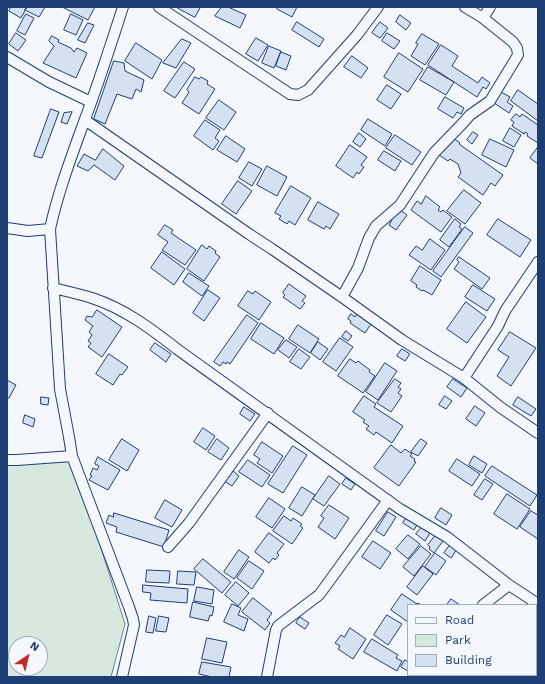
<!DOCTYPE html>
<html>
<head>
<meta charset="utf-8">
<style>
	body { margin:0 }
	#map { position:relative; width:545px; height:684px; overflow:hidden; background:#f4f7fb; font-family:"Work Sans",sans-serif }
	canvas { display:block }
	.frame { position:absolute; inset:0; border:8px solid #1d3f73; pointer-events:none }
	.legend { position:absolute; left:407px; top:604px; width:130px; height:72px; box-sizing:border-box; background:#f4f7fb; border:1px solid #9eadc5; margin:0; padding:5px 7px; list-style:none; font-size:12px; color:#1d3f73 }
	.legend li { display:flex; align-items:center; gap:8px; height:20px }
	.legend b { width:20px; border:1px solid #9eadc5 }
	.north { position:absolute; left:8px; top:636px; width:40px; height:40px; box-sizing:border-box; background:#f4f7fb; border:1px solid #9eadc5; border-radius:50%; rotate:35deg; font-size:11px; font-weight:700; line-height:16px; text-align:center; color:#1d3f73 }
	.north::after { content:''; display:block; margin:auto; width:14px; height:18px; background:#c62828; clip-path:polygon(50% 0,100% 100%,50% 72%,0 100%) }
</style>
</head>
<body>
<div id="map">
<canvas width="545" height="684"></canvas>
<div class="frame"></div>
<ul class="legend">
<li><b style="height:5px;background:#f4f7fb"></b>Road</li>
<li><b style="height:11px;background:#d7e8df"></b>Park</li>
<li><b style="height:11px;background:#d5e0f0"></b>Building</li>
</ul>
<div class="north">N</div>
</div>
<script>
const g = document.querySelector('canvas').getContext('2d');
g.lineJoin = 'round';
function fill(path, color) { g.fillStyle = color; g.fill(path, 'evenodd'); }
function stroke(path, color, width, dash) { g.strokeStyle = color; g.lineWidth = width; g.lineCap = dash ? 'butt' : 'round'; g.setLineDash(dash || []); g.stroke(path); }
const green = new Path2D(`
	M72,456L125,624L111,677H7V462ZM16,644H40V668H16Z`);
fill(green, '#d7e8df');
stroke(green, '#687fa3', 1);
const building = new Path2D(`
	M11,7H27L21,18L9,11Z
	M27,7H45L39,17L25,10Z
	M65,7H95L88,20L64,8Z
	M176,7H198L200,8L195,17Z
	M222,7H228L246,15L240,28L215,16Z
	M278,7H297L292,17L277,9Z
	M26,14L34,18L25,35L17,31Z
	M71,14L83,20L76,35L64,30Z
	M400,15L411,23L406,30L396,22Z
	M297,22L324,39L319,47L292,30Z
	M380,22L388,28L380,38L372,33Z
	M88,23L94,25L85,43L78,40Z
	M16,33L26,40L18,51L9,44Z
	M387,33L400,41L394,49L382,41Z
	M422,34L439,44L425,65L411,56L418,44L416,43Z
	M52,36L59,40L58,42L71,48L74,52L77,48L87,53L76,78L43,63L54,46L49,41Z
	M256,38L268,45L258,61L246,54Z
	M182,39L191,43L176,68L163,63Z
	M136,43L162,60L152,79L125,61Z
	M441,45L458,56L452,66L478,83L482,77L490,83L486,89L483,87L477,97L428,65Z
	M269,46L281,51L274,68L262,63Z
	M281,52L291,56L286,70L276,66Z
	M399,53L423,69L408,92L384,77Z
	M352,56L368,68L361,78L344,67Z
	M114,61L124,63L125,71L144,80L141,92L136,89L132,99L117,94L105,124L94,119Z
	M184,62L195,69L175,98L164,91Z
	M428,67L454,82L446,95L420,80Z
	M195,77L199,79L201,77L208,81L207,84L215,89L199,114L182,103L189,92L187,90Z
	M387,85L401,94L391,109L377,100Z
	M518,90L538,104V121L511,101Z
	M501,92L510,97L507,102L513,106L509,113L494,103Z
	M445,97L464,108L461,114L457,112L453,118L438,109Z
	M219,100L236,112L224,130L206,118Z
	M51,109L59,112L42,158L34,156Z
	M72,112L67,124L61,122L64,113Z
	M516,114L520,117L522,114L538,125V143L527,136L528,134L525,132L524,134L512,126L514,122L511,120Z
	M368,119L392,134L385,146L361,130Z
	M205,120L220,130L215,138L219,141L213,150L194,136Z
	M510,128L521,135L514,147L503,141Z
	M473,132L478,135L472,144L467,140Z
	M359,133L366,139L360,147L353,142Z
	M395,135L421,152L412,165L386,148Z
	M226,136L245,149L237,162L217,150Z
	M452,137L460,143L459,144L503,175L495,186L491,183L483,195L458,177L461,173L458,164L450,159L448,161L439,155Z
	M490,139L514,150L506,167L482,155Z
	M350,145L367,157L361,165L364,167L359,174L357,172L353,178L336,166Z
	M538,147V164L530,158Z
	M103,149L124,166L115,180L94,165L88,171L77,166L84,154L95,160Z
	M384,151L401,161L395,171L378,160Z
	M249,162L262,169L252,186L239,178Z
	M267,166L287,177L277,196L257,185Z
	M238,181L252,191L236,214L222,204Z
	M291,186L311,198L295,225L289,221L287,224L279,219L281,216L275,213Z
	M464,190L481,203L465,224L447,211Z
	M426,196L440,207L438,210L441,212L443,210L452,217L441,232L411,210L417,201L421,204Z
	M318,202L339,214L330,229L326,226L324,229L308,220Z
	M397,208L407,215L396,230L389,225L392,220L390,219Z
	M455,219L461,224L459,227L462,229L449,247L440,240Z
	M498,219L531,240L520,257L487,235Z
	M165,225L173,230L171,233L196,250L185,265L162,250L168,242L158,235Z
	M465,227L473,233L441,277L433,271Z
	M430,239L445,250L431,270L409,255L416,246L422,250Z
	M202,245L207,249L209,246L216,251L215,253L220,257L204,281L187,269Z
	M162,252L185,269L174,285L151,268Z
	M459,257L490,278L482,289L454,269L459,262L457,260Z
	M420,266L441,280L432,295L423,290L422,291L416,287L417,285L411,281Z
	M189,273L209,286L202,296L183,282Z
	M289,284L306,296L302,301L305,303L300,309L283,297L285,295L283,293Z
	M473,285L495,299L487,311L465,297Z
	M208,290L220,298L204,321L193,313Z
	M248,291L253,294L255,291L271,302L259,320L238,306Z
	M466,302L486,317L467,343L447,329Z
	M97,310L122,327L102,357L88,347L91,343L88,341L92,335L89,332L93,326L85,320L87,316L92,317Z
	M351,314L355,317L357,314L371,324L365,333L350,323L351,321L348,319Z
	M247,315L258,323L230,364L227,362L226,364L223,362L220,366L214,362Z
	M261,323L284,338L274,354L251,339Z
	M298,325L319,339L310,353L289,339Z
	M346,331L352,336L348,341L342,337Z
	M510,332L536,348L511,386L497,376L509,357L498,350Z
	M340,338L353,347L336,371L323,362Z
	M286,340L297,347L289,358L278,350Z
	M318,342L328,349L320,360L311,353Z
	M155,343L171,354L166,362L150,350Z
	M299,349L310,357L301,369L290,362Z
	M402,349L410,354L405,361L397,356Z
	M109,354L128,367L122,375L120,374L113,385L96,374Z
	M350,359L356,363L358,361L370,370L369,372L375,376L363,393L338,376Z
	M385,363L397,371L378,400L366,392Z
	M395,379L401,383L398,387L401,389L398,393L402,396L391,412L377,403Z
	M453,379L467,388L461,397L447,387Z
	M7,380L16,385L9,398H7Z
	M364,396L376,404L374,407L403,426L392,443L376,432L374,435L366,429L369,426L363,422L365,420L353,412Z
	M445,396L452,401L446,409L439,405Z
	M41,397L49,398L48,405L41,404Z
	M518,397L536,409L531,416L513,405Z
	M475,406L485,413L476,426L466,419Z
	M244,407L255,414L250,421L240,414Z
	M25,415L35,419L33,427L23,423Z
	M203,428L215,436L206,450L194,442Z
	M122,439L139,450L127,471L109,460Z
	M217,439L229,448L221,460L208,452Z
	M421,439L427,443L418,456L411,452Z
	M262,442L283,456L272,473L257,463L260,459L254,455Z
	M391,445L401,453L405,449L412,454L410,456L415,459L414,461L416,462L399,486L374,468Z
	M293,446L307,455L283,493L268,484Z
	M474,456L487,464L482,473L469,465Z
	M98,457L120,470L108,490L89,480L92,476L90,475L93,468L97,470L99,466L95,464Z
	M457,459L480,474L472,486L449,471Z
	M248,460L270,475L262,487L239,472Z
	M492,466L537,495L530,506L485,476Z
	M232,470L239,476L232,486L224,481Z
	M329,476L340,484L324,506L313,499Z
	M346,478L355,484L351,490L342,484Z
	M485,479L493,484L482,500L474,495Z
	M302,487L315,495L302,516L289,508Z
	M507,494L530,509L517,529L494,514Z
	M269,498L285,509L272,528L256,517Z
	M165,500L182,510L172,527L155,518Z
	M329,505L349,518L335,539L318,527L324,518L321,516Z
	M441,508L452,515L446,525L435,518Z
	M531,511L538,515V539L520,527Z
	M388,512L396,517L384,536L376,531Z
	M114,513L169,530L164,547L116,532L117,527L106,523L109,515L113,517Z
	M284,516L291,521L293,518L302,524L300,526L303,528L292,544L273,531Z
	M407,517L418,523L414,530L403,523Z
	M422,527L430,533L425,541L416,534Z
	M269,533L284,544L277,553L279,555L275,560L273,558L269,563L255,552Z
	M408,535L420,544L408,559L396,549Z
	M436,535L443,541L434,553L429,549L430,547L428,545Z
	M373,541L391,553L380,569L362,557Z
	M450,545L457,549L451,558L444,553Z
	M421,546L431,554L414,576L403,567Z
	M239,550L249,557L234,579L224,572Z
	M435,553L446,561L436,575L425,567Z
	M203,559L231,582L222,593L194,569Z
	M249,561L264,571L252,589L237,578Z
	M423,566L433,574L417,595L407,587Z
	M147,570L170,571L169,583L146,582Z
	M178,571L196,572L194,585L177,584Z
	M236,582L249,593L238,606L225,595Z
	M143,585L188,589L187,603L150,600L151,593L143,592Z
	M197,587L214,590L212,604L194,601Z
	M402,594L417,604L418,603L421,605H408V622L391,610Z
	M253,598L272,613L267,620L270,623L265,630L242,612Z
	M451,599L460,605H447Z
	M193,602L214,607L212,616L210,615L208,621L190,617Z
	M232,604L241,608L238,615L248,619L244,631L224,622Z
	M387,615L402,624L388,645L374,635Z
	M149,616L156,618L153,633L146,632Z
	M159,616L169,618L166,632L156,631Z
	M300,617L309,623L305,629L296,623Z
	M350,628L366,639L353,659L338,649L340,646L335,643L341,635L344,637Z
	M207,638L227,642L222,663L202,659Z
	M372,639L398,655L396,658L402,661L397,671L364,652Z
	M538,655V677H536L533,675H536V657Z
	M405,660L408,662V671L401,667Z
	M202,662L231,667L229,677H212L199,674Z`);
fill(building, '#d5e0f0');
stroke(building, '#1d3f73', 1);
const street = new Path2D(`
	M159,7L290,94L298,95L308,90L357,35L378,7
	M483,18L490,7
	M7,57L49,82L91,102
	M85,120L249,234L272,249L342,297L402,340L464,378L500,407L538,433
	M7,228L28,231L50,229
	M53,288C66,291 79,294 92,298C125,309 150,328 177,349L400,509L447,537L509,585L538,604
	M342,297L358,268L369,238L376,226L400,205L434,153L462,124L470,115L490,101L518,55L517,48L513,42L483,18L465,7
	M464,378L498,326L505,311L538,262
	M7,460H17L72,456
	M168,547L189,523L268,413
	M483,605L509,585
	M122,677L134,625L133,619L129,607L72,456L69,437L60,389L50,229C58,192 72,155 85,119C99,82 111,44 123,7
	M267,677L276,630L278,626L319,595L325,587L388,500
	M425,677L426,675`);
stroke(street, '#1d3f73', 12);
stroke(street, '#f4f7fb', 10);
</script>
</body>
</html>
